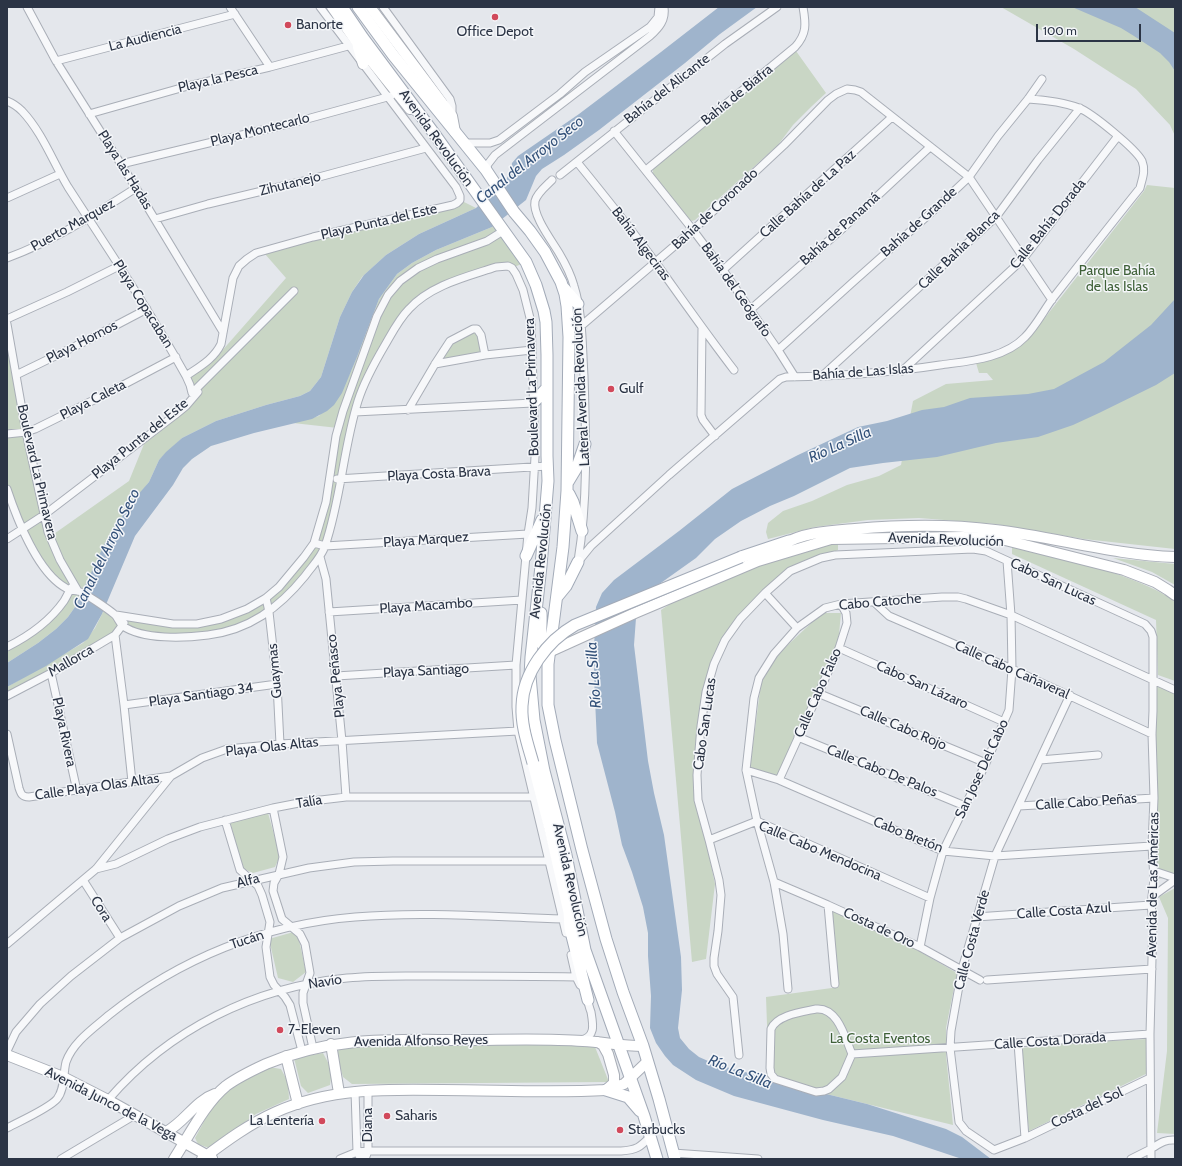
<!DOCTYPE html>
<html>
<head>
<meta charset="utf-8">
<style>
	body { margin:0 }
	#map { position:relative; width:1182px; height:1166px; overflow:hidden; background:#e4e7ec; font-family:Cabin,sans-serif }
	canvas { display:block }
	.frame { position:absolute; inset:0; border:8px solid #2b3445; pointer-events:none }
	.scale { position:absolute; left:1036px; top:24px; width:105px; height:18px; box-sizing:border-box; border:2px solid #2b3445; border-top:0; padding-left:5px; font-size:12px; line-height:14px; white-space:nowrap; color:#2b3445; -webkit-text-stroke:3px #f4f6f9; paint-order:stroke }
</style>
</head>
<body>
<div id="map">
<canvas width="1182" height="1166"></canvas>
<div class="frame"></div>
<div class="scale">100 m</div>
</div>
<script>
const g = document.querySelector('canvas').getContext('2d');
g.lineJoin = 'round';
function fill(path, color) { g.fillStyle = color; g.fill(path, 'evenodd'); }
function stroke(path, color, width, dash) { g.strokeStyle = color; g.lineWidth = width; g.lineCap = dash ? 'butt' : 'round'; g.setLineDash(dash || []); g.stroke(path); }
function label(font, color, halo, rows, align = 'center') {
  g.font = font + ' Cabin,sans-serif'; g.lineWidth = 3; g.setLineDash([]); g.textBaseline = 'middle'; g.strokeStyle = halo; g.fillStyle = color; for (const [text, x, y, turn = 0] of rows) {
    g.save(); g.translate(x, y); g.rotate((+turn || 0) * Math.PI / 180); g.textAlign = isNaN(turn) ? turn : align; if (halo) g.strokeText(text, 0, 0); g.fillText(text, 0, 0); g.restore();
  }
}
fill(new Path2D(`
	M1001,7H1175V136L1170,125L1136,89L1074,49Z
	M796,51L826,93L812,106L793,125L778,145L695,220L692,221L690,220L653,174V168L734,100Z
	M1147,185L1175,188V549L1084,539L995,524L919,518L868,520L815,527L768,539L766,532L768,523L783,511L812,501L847,485L879,476L901,465L913,401L946,384L993,380L987,373H979L976,363C1001,359 1015,351 1033,333L1144,191Z
	M460,200L476,208L419,234L386,255L362,277L352,292L340,317L321,377L310,391L300,396L266,405L216,421L182,438L159,460L149,482L122,516L105,543L98,560L81,593L75,607L68,617L56,629L38,643L7,663V647L37,628L70,590L39,559L7,488V332L51,536L129,481L144,444L180,416L193,403L194,386L189,377L220,353L286,278L265,254Z
	M497,222L526,262L512,268L508,266L448,283L408,309L358,399L320,557L269,612L223,633L171,637L123,626L115,635L7,696V687L83,643L95,628L105,608L123,625L128,618L173,624L221,619L266,598L314,543L326,502L338,428L293,423L319,416L347,379L352,369L379,299L397,274L412,263L436,250L492,227Z
	M477,329L485,355L435,364L445,348Z
	M838,537V550L786,572L739,617L712,663L695,788L715,884L706,959L692,962L661,610L691,590Z
	M1012,544C1042,551 1072,559 1101,569C1127,577 1152,586 1175,601V681L1158,675L1156,620L1012,554Z
	M1113,558L1175,564V585L1152,572Z
	M822,613H841L838,645L779,777L750,767L761,683L777,655Z
	M1154,678L1175,687V877L1155,879Z
	M268,813L280,856L275,867L253,873L242,868L230,821Z
	M1175,888V1134L1157,1133L1167,1051L1168,918L1159,897Z
	M830,908L917,950L957,973L946,1028V1055L953,1125L769,1080L766,997L839,987Z
	M297,931L306,972L293,982L278,978L269,939Z
	M1148,1039L1150,1072L1029,1131L1020,1048L1086,1042Z
	M353,1042H593L609,1082L352,1084L343,1077L336,1052Z
	M323,1053L332,1070L330,1085L308,1093L301,1086L294,1058Z
	M263,1066L281,1069L288,1082L289,1099L256,1114L209,1148L198,1144L195,1138L218,1096Z`), '#c9d6c5');
fill(new Path2D(`
	M719,7H757L720,34L685,63L599,130L564,155L542,169L536,176L526,200L492,227L436,250L412,263L397,274L379,299L357,357L342,393L334,405L327,411L312,419L254,433L221,443L211,446L192,459L183,468L173,485L135,536L102,614L88,639L46,666L7,687V663L38,643L56,629L68,617L75,607L105,543L129,505L149,482L159,460L166,452L182,438L216,421L266,405L300,396L310,391L321,377L340,317L352,292L364,275L386,255L419,234L476,208L507,178L511,170L512,163L518,156L579,114L661,52Z
	M1072,7H1135L1175,33V71L1169,62L1160,53L1134,36L1121,28Z
	M1175,299V373L1156,385L1099,413L1073,425L1038,437L996,443L937,457L883,463L850,468L794,496L770,506L741,521L715,539L696,558L658,585L644,602L636,618L634,645L648,761L654,793L664,835L681,957L682,990L678,1028L680,1038L689,1049L699,1057L715,1064L756,1075L769,1080L867,1104L946,1129L962,1137L991,1159H962L893,1136L823,1120L734,1096L696,1080L673,1065L665,1056L656,1043L650,1028L651,996L648,956V933L643,907L632,872L622,845L615,812L597,743L594,677V647L596,607L602,593L614,580L679,531L732,489L798,455L858,427L887,421L922,410L944,407L970,398L1028,394L1054,389L1104,362L1151,325Z`), '#9fb4cc');
const street = new Path2D(`
	M27,7L56,61L136,188L223,332
	M230,7L270,67
	M383,7L450,99L452,106V116
	M56,61L235,14
	M7,101C12,103 18,107 22,111C42,132 53,162 68,187C108,249 150,311 186,376L190,385L192,393L294,291
	M89,114L188,86L270,67L348,46
	M614,131L693,230L723,270L778,350L795,377
	M464,143H490L499,140L560,94L585,72L650,27L658,17L659,7
	M577,162C604,195 631,229 656,263C682,299 707,335 734,370
	M121,164L296,122L391,96
	M486,170L488,164L495,155L650,36C659,28 666,20 664,7
	M646,170L795,47C807,34 806,24 803,7
	M560,175L725,44L777,7
	M552,180C546,186 537,193 535,201C532,215 552,241 559,253C565,263 571,275 574,286C583,315 582,346 584,376C586,438 588,501 578,561
	M7,198L60,174
	M155,219L208,204L308,180L426,148
	M7,258C54,241 95,214 136,188
	M723,270L892,117
	M750,310L843,228L930,147
	M7,319L67,292L119,266
	M7,324L26,432L48,532L60,560L78,591
	M581,326L693,230L784,145L828,100L836,94L847,89L855,90L861,92L969,177L1052,300
	M702,328L701,415L703,420L715,436
	M778,350L852,283L933,211L969,177L998,136L1028,99L1042,79
	M435,364L485,355L532,350
	M902,371L1023,259L1118,136
	M16,375L86,341L147,309
	M186,376C199,367 214,359 221,344L233,278L239,266L247,259L256,253L313,237L453,205L457,203L460,200V196L456,187L320,7
	M822,376L996,217L1038,160L1080,108
	M408,410L435,364L450,341L473,329H477L481,335L485,355
	M355,412L533,403
	M7,434L26,432L35,429L106,394L176,357
	M337,479L548,466
	M7,489C17,519 38,573 66,588C70,591 74,590 78,591C85,593 108,609 114,614C118,617 119,623 123,626C143,640 185,638 208,635C249,630 279,608 305,576C312,566 321,558 325,546C341,500 343,449 358,401C364,382 375,362 385,345C392,333 399,319 409,309C431,285 466,277 496,267L508,266L512,268L516,274L523,290L531,322L532,350L535,457L532,508L528,534L516,665V707L518,731L566,933
	M7,539L44,515L175,415L186,406L198,392
	M314,543L325,546L528,534
	M320,557L326,579L342,741L346,797
	M578,562L591,546L669,475L780,379L786,377C838,376 889,373 940,365C968,361 1004,359 1025,337C1036,326 1044,310 1053,298C1082,261 1111,224 1140,188C1142,179 1146,171 1142,161C1136,149 1092,113 1079,108C1063,102 1045,100 1028,99
	M765,593L797,628
	M266,598L269,612L277,684L280,744
	M875,603L889,616L1012,669L1152,734
	M329,612L522,600
	M116,615L173,624H197L221,619L247,609L266,598L279,587L304,557L314,543L326,502L336,436L343,411L377,316L388,295L400,281L418,268L437,259L487,241L503,231
	M115,635L124,705L132,782
	M7,647C29,636 50,621 64,601C67,596 69,591 72,587
	M839,648L1004,722
	M51,673L77,791
	M336,676L516,665
	M820,694L986,763
	M1070,695L995,856L962,969L951,1031L950,1048L959,1122L966,1131L994,1150L1025,1138L1150,1078
	M7,696L51,673L115,635L124,623
	M124,705L277,684
	M7,734L19,788C21,794 22,797 29,797L171,776
	M798,737L965,806
	M1040,760L1098,755
	M746,770L779,780L943,851L995,856L1152,846
	M779,780L839,648L847,623L846,613L841,604
	M1019,806L1154,798
	M273,808L283,857L279,874L274,883L273,891L282,919L300,934L305,944L310,973L303,993V1003L313,1048
	M225,820L240,870L258,886L262,895L270,922L266,947L270,977L274,985L285,997L290,1005L302,1051
	M709,840L757,821L930,898
	M96,869L116,864L168,839L200,827L273,808L304,802L346,797H534
	M1154,871L1175,878
	M83,880L120,938
	M774,882L828,905L920,947L980,980
	M1153,896L1175,880
	M828,905L835,984
	M976,917L1151,905
	M7,944L96,869L171,776L202,758L227,749L280,744L518,731
	M920,947L930,898L943,851L986,763L1009,710L1012,669L1011,615L1007,561
	M571,955L576,977L580,985
	M987,980L1152,969
	M788,989L783,934L774,882L757,821L746,770L754,698L759,678L774,654L797,628L825,608L841,604L942,597H958L966,599L1011,615L1175,690
	M816,1009C838,1007 845,1038 852,1054L842,1077L829,1089L824,1091L816,1092L775,1079L771,1074L770,1068L771,1029C777,1015 802,1012 816,1009Z
	M581,1040C596,1037 593,1024 591,1012C589,1007 588,1001 586,996
	M1018,1043L1025,1138
	M7,1051L16,1032L40,1004L71,976L120,938L179,906L222,888L309,868L354,862L393,861H549
	M852,1054L1150,1034
	M739,1055L733,997L717,974L714,966V958L718,931L721,895L719,880L709,840L698,800L697,775L701,726L706,692L714,664L725,640L740,619L765,593L790,571L821,558L835,555L973,549L986,551L1145,624L1151,631L1153,637V711L1152,734L1154,798L1152,846L1154,879L1151,905L1153,921L1150,1034L1151,1159
	M355,1091L357,1152L361,1159
	M108,1100C169,1029 255,987 347,978C376,975 405,976 434,976C482,976 529,976 576,977
	M7,1128C20,1121 48,1109 57,1099C65,1089 63,1074 66,1062C73,1042 94,1028 109,1015C179,959 265,924 355,917C424,911 494,917 563,919
	M673,1153L758,1159
	M61,1159L135,1115
	M340,1159L357,1152L368,1151H621C637,1150 640,1147 650,1137
	M365,1159L368,1151V1090
	M1131,1159C1137,1156 1143,1153 1149,1150C1158,1145 1164,1139 1175,1140`);
const secondary = new Path2D(`
	M332,7L357,43L410,109
	M370,7L452,116L455,132
	M358,47L363,64
	M782,545C803,532 831,531 855,529C901,525 949,524 995,530C1055,537 1114,555 1175,557
	M549,652L635,613L758,561L831,539L963,537L1005,540L1124,570L1155,582L1168,590L1175,595
	M598,1042L603,1045L608,1054L614,1075V1083L606,1090
	M331,1044L339,1093
	M7,1055L63,1077L108,1100L212,1158
	M286,1056L298,1104
	M166,1132C185,1122 195,1101 215,1094
	M174,1159C189,1136 205,1103 226,1086C238,1077 253,1070 266,1064C332,1036 392,1040 462,1040C502,1040 543,1038 583,1041C603,1042 622,1046 643,1046
	M202,1159C226,1141 249,1124 276,1112C329,1088 386,1089 442,1090C497,1090 552,1093 606,1090L624,1084L647,1062`);
const primary = new Path2D(`
	M342,7L363,38L433,132L526,262L536,285L544,311L546,322L547,355V456L548,481L541,566L531,657L530,676L534,720L544,771L566,855L585,950L644,1116L657,1159
	M358,7L393,55L486,170L514,212L530,231L545,252L561,282L565,294L567,306L569,337L567,491L563,547L548,664V705L555,740L582,850L606,939L623,992L643,1046L659,1099L675,1159
	M564,288L578,304
	M533,403L546,389
	M568,482L577,467L585,444
	M569,494L573,502L582,531
	M526,556L542,520
	M741,557L789,541
	M557,597L566,586L578,562
	M541,613C542,625 537,646 549,652
	M533,763L550,829L569,912L570,928L588,1000
	M606,1090L628,1097L640,1111`);
stroke(street, '#a9aeb7', 9);
stroke(secondary, '#a9aeb7', 12);
stroke(primary, '#a3abb8', 13);
stroke(street, '#f7f8fa', 7);
stroke(secondary, '#fff', 10);
stroke(primary, '#fff', 11);
const primaryBridge = new Path2D(`
	M533,763C528,745 521,726 522,706C523,673 547,641 575,625L741,557`);
stroke(primaryBridge, '#a3abb8', 13, []);
stroke(primaryBridge, '#fff', 11);
for (const [x, y, r, color] of [
	[495,17,4,"#d1495b"],
	[288,25,4,"#d1495b"],
	[611,389,4,"#d1495b"],
	[280,1030,4,"#d1495b"],
	[387,1116,4,"#d1495b"],
	[322,1121,4,"#d1495b"],
	[620,1130,4,"#d1495b"]
]) { const dot = new Path2D(); dot.arc(x, y, r, 0, 2 * Math.PI); g.fillStyle = color; g.fill(dot); stroke(dot, '#f4f6f9', 1.5); }
label('14px', '#2b3445', '#f4f6f9', [
	["Banorte",296,25],
	["Office Depot",495,32,"center"],
	["Gulf",619,389],
	["7-Eleven",288,1030],
	["Saharis",395,1116],
	["La Lentería",314,1121,"right"],
	["Starbucks",628,1130]
], 'left');
label('14px', '#2b3445', '#f4f6f9', [
	["La Audiencia",145,38,-14],
	["Playa la Pesca",218,79,-13],
	["Bahía del Alicante",667,89,-38],
	["Bahía de Biafra",737,95,-39],
	["Playa Montecarlo",260,130,-14],
	["Avenida Revolución",436,138,54],
	["Playa las Hadas",125,170,58],
	["Zihutanejo",290,184,-14],
	["Calle Bahía de La Paz",808,194,-42],
	["Bahía de Coronado",715,209,-43],
	["Playa Punta del Este",379,222,-13],
	["Bahía de Grande",919,222,-42],
	["Calle Bahía Dorada",1048,224,-51],
	["Puerto Marquez",73,225,-29],
	["Bahía de Panamá",840,229,-42],
	["Bahía Algeciras",641,244,53],
	["Calle Bahía Blanca",959,250,-44],
	["Bahía del Geógrafo",736,290,55],
	["Playa Copacaban",143,304,58],
	["Playa Hornos",82,342,-27],
	["Bahía de Las Islas",863,372,-4],
	["Boulevard La Primavera",532,387,-92],
	["Lateral Avenida Revolución",581,387,-93],
	["Playa Caleta",93,400,-27],
	["Playa Punta del Este",140,439,-39],
	["Boulevard La Primavera",37,472,77],
	["Playa Costa Brava",439,474,-3],
	["Playa Marquez",426,540,-4],
	["Avenida Revolución",946,540,2],
	["Avenida Revolución",541,561,-84],
	["Cabo San Lucas",1053,582,25],
	["Cabo Catoche",880,602,-5],
	["Playa Macambo",426,606,-4],
	["Mallorca",71,661,-30],
	["Calle Cabo Cañaveral",1012,670,24],
	["Guaymas",275,671,-95],
	["Playa Santiago",426,671,-3],
	["Playa Peñasco",336,676,-96],
	["Cabo San Lázaro",922,685,24],
	["Calle Cabo Falso",818,693,-66],
	["Playa Santiago 34",201,695,-8],
	["Cabo San Lucas",705,724,-82],
	["Calle Cabo Rojo",903,728,23],
	["Playa Rivera",64,732,78],
	["Playa Olas Altas",272,747,-6],
	["San Jose Del Cabo",982,769,-65],
	["Calle Cabo De Palos",882,771,22],
	["Calle Playa Olas Altas",97,787,-8],
	["Talía",309,802,-9],
	["Calle Cabo Peñas",1086,802,-4],
	["Cabo Bretón",908,835,22],
	["Calle Cabo Mendocina",820,851,23],
	["Avenida Revolución",570,880,77],
	["Alfa",248,881,-14],
	["Avenida de Las Américas",1153,885,-89],
	["Cora",101,909,58],
	["Calle Costa Azul",1064,911,-4],
	["Costa de Oro",879,928,25],
	["Tucán",247,940,-18],
	["Calle Costa Verde",972,940,-75],
	["Navío",325,982,-9],
	["Avenida Alfonso Reyes",421,1041,-1],
	["Calle Costa Dorada",1050,1041,-4],
	["Avenida Junco de la Vega",111,1104,27],
	["Costa del Sol",1087,1108,-25],
	["Diana",368,1125,-90]
]);
label('14px', '#3f6138', '#f4f6f9', [
	["Parque Bahía",1117,271],
	["de las Islas",1117,287],
	["La Costa Eventos",880,1039]
]);
label('italic 15px', '#34527a', '#f4f6f9', [
	["Canal del Arroyo Seco",530,160,-38],
	["Río La Silla",840,445,-24],
	["Canal del Arroyo Seco",107,549,-64],
	["Río La Silla",594,675,-94],
	["Río La Silla",740,1072,22]
]);
</script>
</body>
</html>
